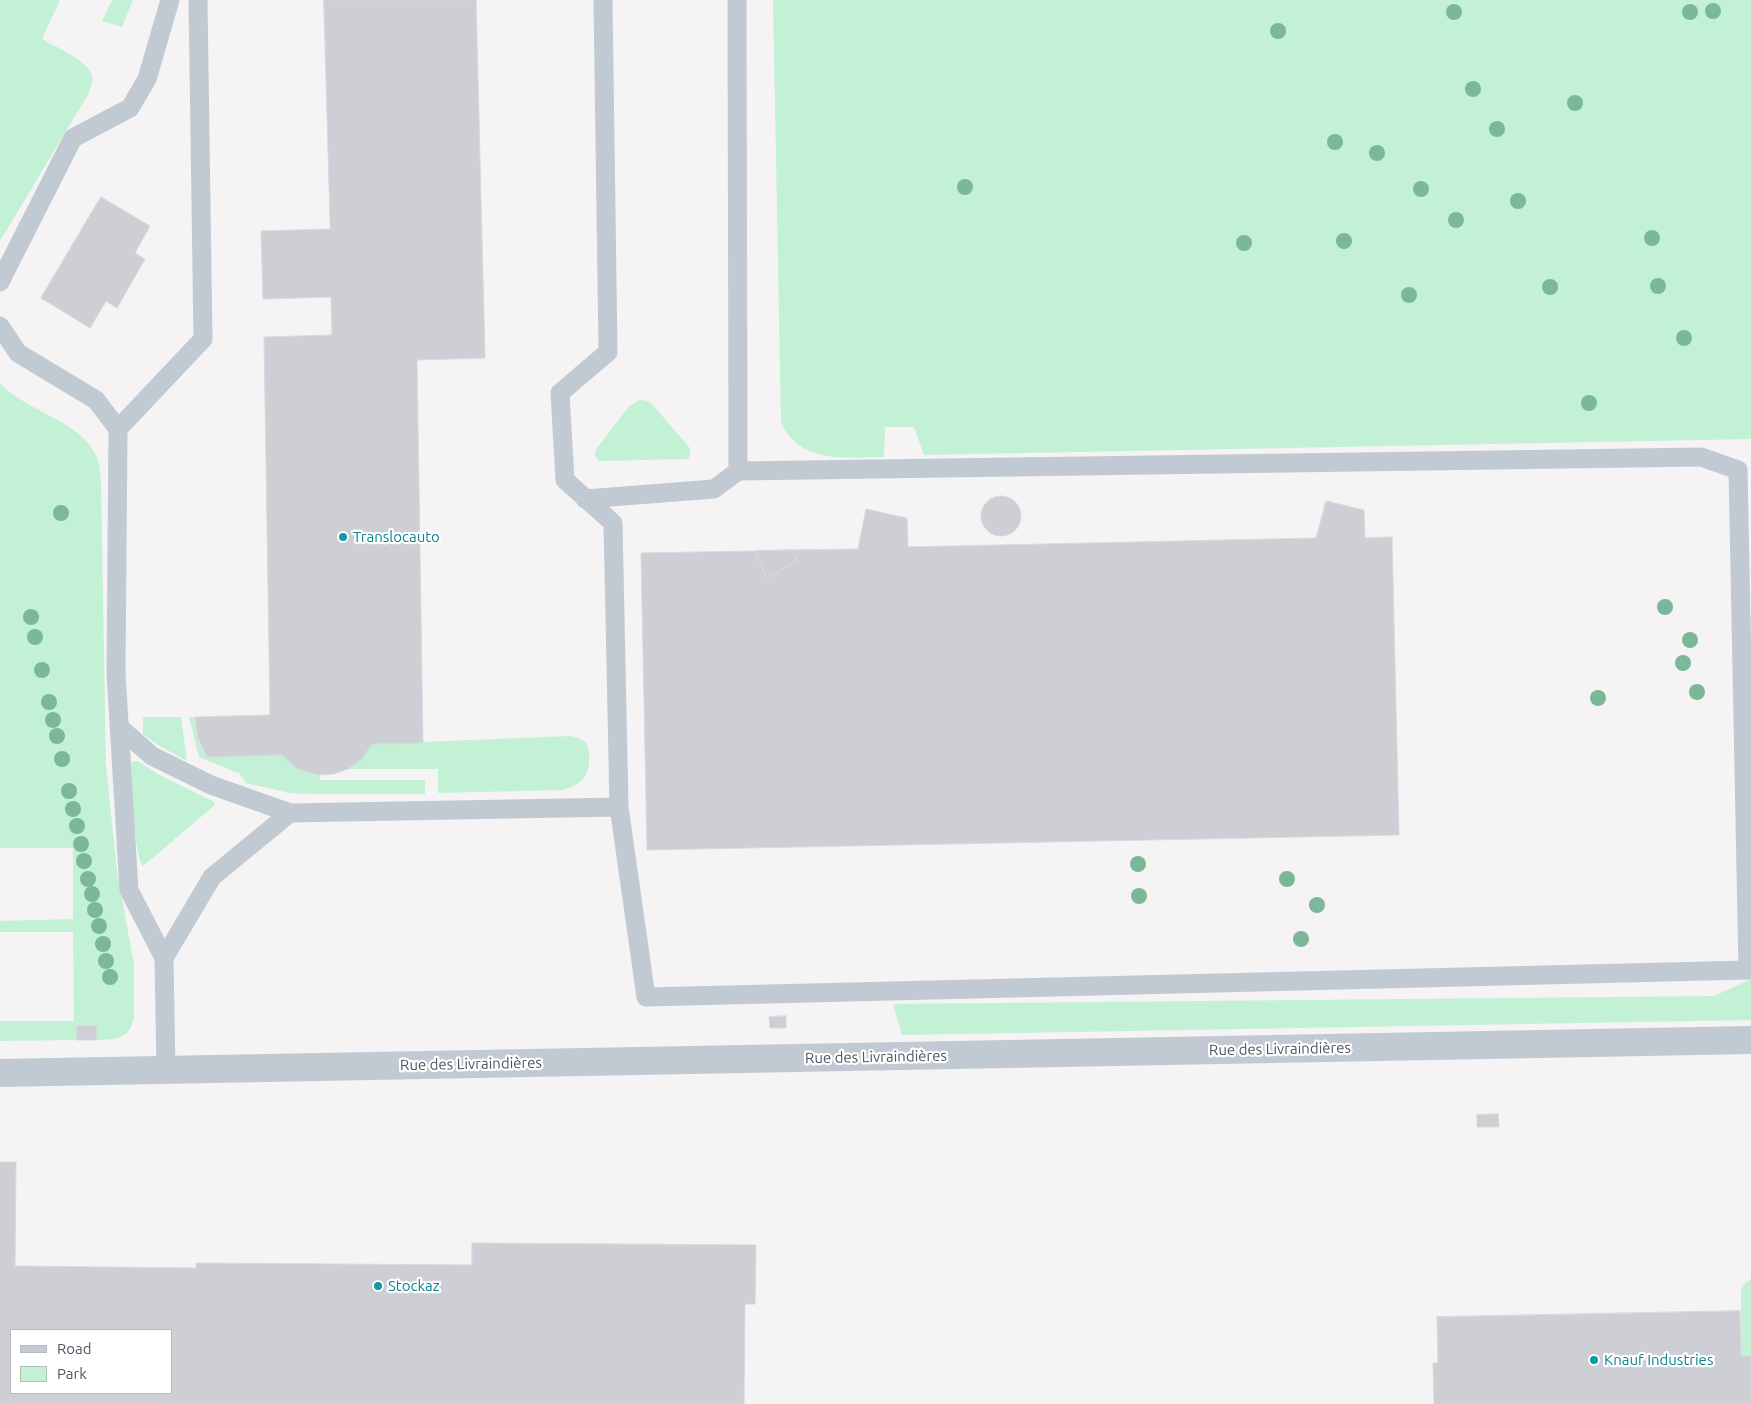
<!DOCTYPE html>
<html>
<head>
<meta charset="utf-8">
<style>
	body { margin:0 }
	#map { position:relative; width:1751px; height:1404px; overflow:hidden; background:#f5f3f3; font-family:Ubuntu,sans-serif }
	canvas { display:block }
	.legend { position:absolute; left:10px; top:1329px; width:162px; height:65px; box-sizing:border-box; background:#fff; border:1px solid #b7bbc0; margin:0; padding:6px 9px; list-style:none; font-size:15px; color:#4a5661 }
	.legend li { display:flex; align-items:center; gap:10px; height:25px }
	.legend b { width:25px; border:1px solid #b7bbc0 }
</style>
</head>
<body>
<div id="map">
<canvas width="1751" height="1404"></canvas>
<ul class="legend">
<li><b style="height:6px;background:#c1cad2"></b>Road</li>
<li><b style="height:14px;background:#c3f1d5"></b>Park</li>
</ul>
</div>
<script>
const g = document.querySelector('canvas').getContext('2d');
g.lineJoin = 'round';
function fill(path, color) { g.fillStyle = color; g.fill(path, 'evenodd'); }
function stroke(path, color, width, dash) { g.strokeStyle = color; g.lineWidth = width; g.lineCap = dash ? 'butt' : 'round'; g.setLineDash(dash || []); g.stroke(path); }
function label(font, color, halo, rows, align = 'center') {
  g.font = font + ' Ubuntu,sans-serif'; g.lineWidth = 4.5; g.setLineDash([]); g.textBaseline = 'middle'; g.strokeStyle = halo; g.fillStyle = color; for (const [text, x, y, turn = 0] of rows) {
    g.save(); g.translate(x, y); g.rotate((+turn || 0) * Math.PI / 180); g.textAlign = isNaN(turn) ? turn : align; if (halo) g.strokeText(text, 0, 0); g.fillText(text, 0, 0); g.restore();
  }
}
fill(new Path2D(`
	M0,0H60L42,39C55,47 85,59 91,73C94,79 91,87 89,93L0,241Z
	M112,0H133L122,27L102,21Z
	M773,0H1751V439L924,455L914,427H885L884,457C845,457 800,465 781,422Z
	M0,383C27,413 87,421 99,463C100,469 100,476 101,482L106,767L117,871L134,965V1018L130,1029L126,1034L115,1039L97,1040L95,1026H77V1040L0,1041V1021H74L73,932H0V921L73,919V848H0Z
	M640,400L648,401L652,404L689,447L691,453L688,459L600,461L596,458L595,452L597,448L630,405Z
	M143,717H181L187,761L158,745L143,734Z
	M189,717H195L198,738L208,757L282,755L298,769L319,775L320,780H425V794H310L290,793L246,783L240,774L199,757Z
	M571,736C576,738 581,738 585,742C592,750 590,772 583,779C577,785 569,788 562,790L438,793V769H348L361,760L372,744Z
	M133,761H138L158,774L214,802L215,805L143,866C134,857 132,782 131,765Z
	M1751,979V1020L902,1035L893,1004L1714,996Z
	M1751,1279V1356H1741V1292L1743,1285Z`), '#c3f1d5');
const building = new Path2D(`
	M324,0H476L485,358L417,360L423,743L372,744L361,760L348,769L334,774L319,775L298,769L282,755L207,757L198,738L195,717L270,715L264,337L332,335L331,297L263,299L261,231L330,229Z
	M101,197L150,226L135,253L145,259L117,308L106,301L90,328L41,298Z
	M981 516a20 20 0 1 1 40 0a20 20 0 1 1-40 0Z
	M1326,501L1364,510L1365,538L1392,537L1399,835L647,850L641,553L755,551L767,579L797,560L792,550L858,549L866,509L907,518L908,547L1316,538Z
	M792,550L797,560L767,579L755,551Z
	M786,1016V1028H770L769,1017Z
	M77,1026H96L97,1040H77Z
	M1498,1114L1499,1127H1477V1115Z
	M0,1162H16L15,1266L196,1268V1263L472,1265V1243L756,1245L755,1304H745L744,1404H0ZM11,1330H171V1393H11Z
	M1740,1311L1741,1356H1751V1404H1434L1433,1363H1438L1437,1317Z`);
fill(building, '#cdcfd5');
stroke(building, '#d7d9de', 1);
stroke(new Path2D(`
	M603,0L608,352L560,393L565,480L613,523L619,807
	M0,282L73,138L130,108L147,79L170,0
	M0,326L18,353L96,400L118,429
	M585,499L714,489L738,471L737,0
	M119,727L152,756L211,785L290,813
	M164,958L212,877L290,813L619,807L646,997L1748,970L1738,470L1701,457L738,471
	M166,1070L164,958L129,890L116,673L118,429L203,339L198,0`), '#c1cad2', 19);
stroke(new Path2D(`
	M0,1073L1751,1040`), '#c1cad2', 28);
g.fillStyle = '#7bb799';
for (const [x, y] of [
	[1713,11],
	[1454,12],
	[1690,12],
	[1278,31],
	[1473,89],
	[1575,103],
	[1497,129],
	[1335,142],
	[1377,153],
	[965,187],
	[1421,189],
	[1518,201],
	[1456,220],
	[1652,238],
	[1344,241],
	[1244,243],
	[1658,286],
	[1550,287],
	[1409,295],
	[1684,338],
	[1589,403],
	[61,513],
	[1665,607],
	[31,617],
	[35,637],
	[1690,640],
	[1683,663],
	[42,670],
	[1697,692],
	[1598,698],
	[49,702],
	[53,720],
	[57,736],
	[62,759],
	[69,791],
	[73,809],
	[77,826],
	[81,844],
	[84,861],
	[1138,864],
	[88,879],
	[1287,879],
	[92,894],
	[1139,896],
	[1317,905],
	[95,910],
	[99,926],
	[1301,939],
	[103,944],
	[106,961],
	[110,977]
]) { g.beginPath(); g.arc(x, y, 8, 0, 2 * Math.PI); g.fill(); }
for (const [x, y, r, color] of [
	[343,537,5,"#0f9aa8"],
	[378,1286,5,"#0f9aa8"],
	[1594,1360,5,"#0f9aa8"]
]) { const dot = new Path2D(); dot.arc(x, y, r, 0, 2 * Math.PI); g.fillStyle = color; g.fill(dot); stroke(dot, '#fff', 2); }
label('15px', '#0d838f', '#fff', [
	["Translocauto",353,537],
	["Stockaz",388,1286],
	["Knauf Industries",1604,1360]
], 'left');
label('15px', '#4a5661', '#fff', [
	["Rue des Livraindières",1280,1049,-1],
	["Rue des Livraindières",876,1057,-1],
	["Rue des Livraindières",471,1064,-1]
]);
</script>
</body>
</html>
